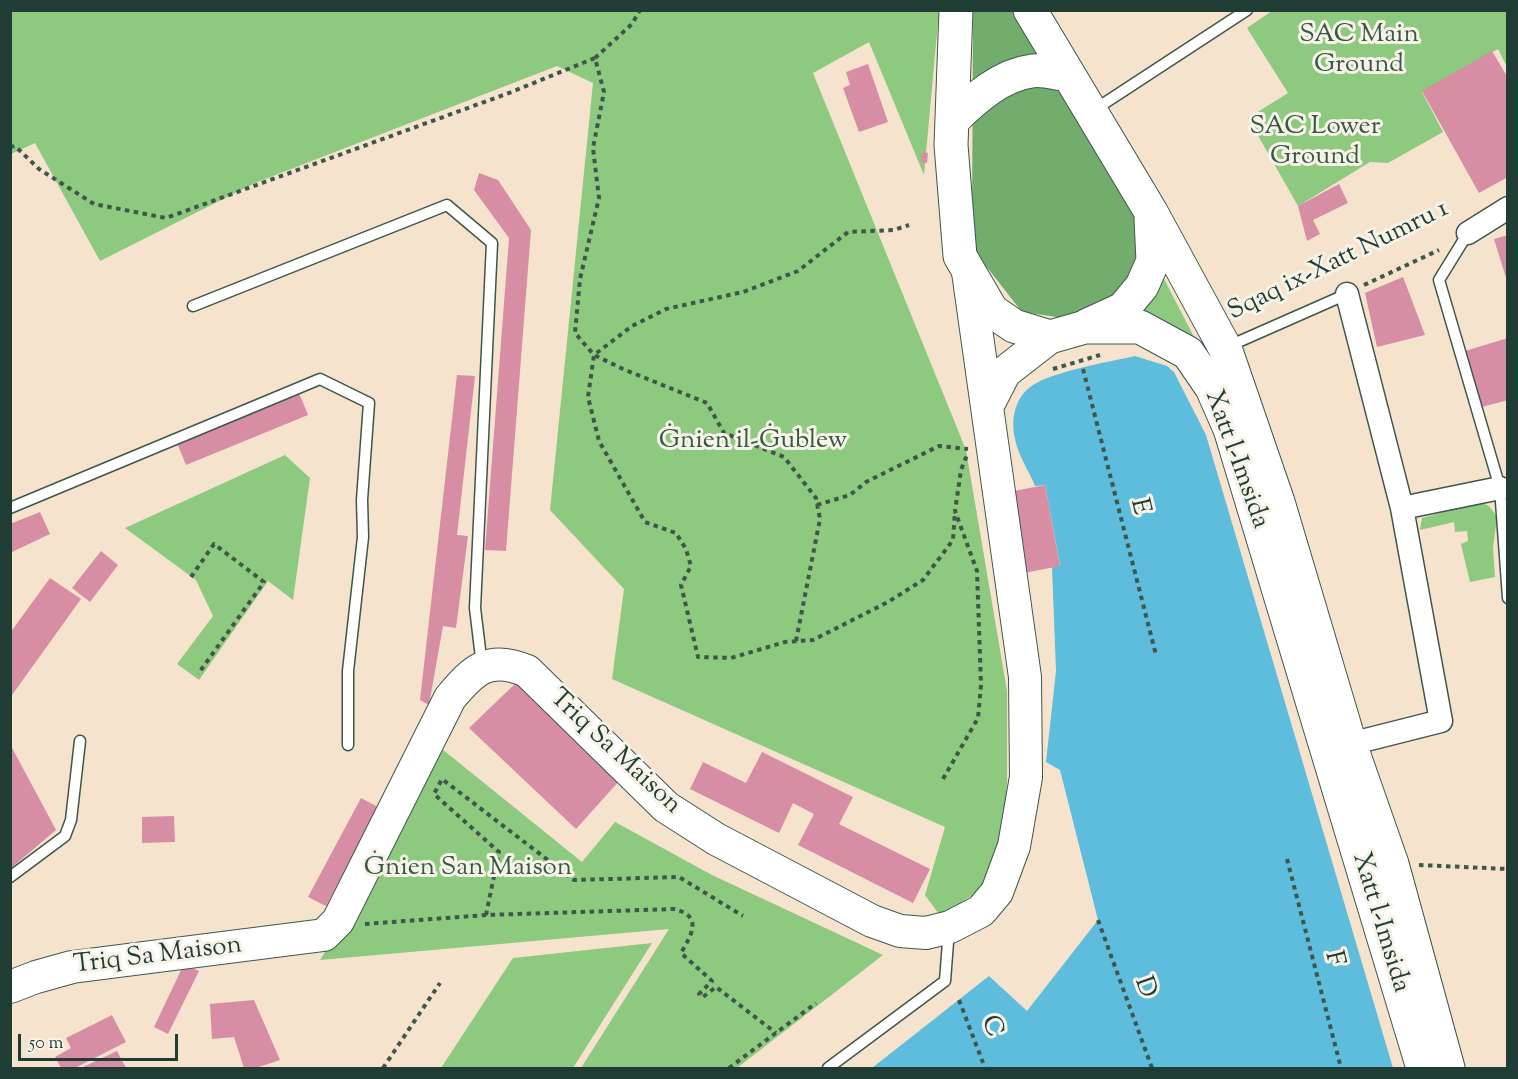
<!DOCTYPE html>
<html>
<head>
<meta charset="utf-8">
<style>
	body { margin:0 }
	#map { position:relative; width:1518px; height:1079px; overflow:hidden; background:#f5e3cd; font-family:"Sorts Mill Goudy",serif }
	canvas { display:block }
	.frame { position:absolute; inset:0; border:12px solid #1f3d34; pointer-events:none }
	.scale { position:absolute; left:18px; top:1034px; width:160px; height:27px; box-sizing:border-box; border:3px solid #1f3d34; border-top:0; padding-left:8px; font-size:18px; line-height:21px; white-space:nowrap; color:#1f3d34; -webkit-text-stroke:4px #f7f3e8; paint-order:stroke }
</style>
</head>
<body>
<div id="map">
<canvas width="1518" height="1079"></canvas>
<div class="frame"></div>
<div class="scale">50 m</div>
</div>
<script>
const g = document.querySelector('canvas').getContext('2d');
g.lineJoin = 'round';
function fill(path, color) { g.fillStyle = color; g.fill(path, 'evenodd'); }
function stroke(path, color, width, dash) { g.strokeStyle = color; g.lineWidth = width; g.lineCap = dash ? 'butt' : 'round'; g.setLineDash(dash || []); g.stroke(path); }
function label(font, color, halo, rows, align = 'center') {
  g.font = font + ' "Sorts Mill Goudy",serif'; g.lineWidth = 6; g.setLineDash([]); g.textBaseline = 'middle'; g.strokeStyle = halo; g.fillStyle = color; for (const [text, x, y, turn = 0] of rows) {
    g.save(); g.translate(x, y); g.rotate((+turn || 0) * Math.PI / 180); g.textAlign = isNaN(turn) ? turn : align; if (halo) g.strokeText(text, 0, 0); g.fillText(text, 0, 0); g.restore();
  }
}
fill(new Path2D(`
	M10,11H939L924,175L869,42L813,73L966,450L1007,691V784L1001,860L981,889L941,917L925,895L945,827L612,679L624,589L550,510L593,83L557,66L255,183L100,261L35,143L11,154Z
	M1272,11H1507V67L1498,49L1422,92L1443,132L1388,163L1370,162L1298,206L1248,118L1288,93L1247,28Z
	M1163,277L1209,366L1138,311Z
	M285,455L310,478L293,600L268,581L199,680L177,664L213,616L196,580L125,528Z
	M1480,502L1489,506L1497,517L1493,548L1495,577L1470,582L1461,544L1468,541L1467,531L1455,532L1454,522L1420,530L1422,518Z
	M442,749L582,862L615,822L712,875L883,955L737,1068H581L669,929L320,960L334,938L355,925Z
	M652,943L573,1068H441L513,958Z`), '#8dc97e');
fill(new Path2D(`
	M973,11H1016L1143,230L1132,280L1117,299L1064,318L1022,312L975,252L972,225Z`), '#72ad6d');
fill(new Path2D(`
	M1135,356L1167,366L1174,372L1206,435L1393,1068H872L989,976L1027,1011L1098,920L1060,770L1046,762L1056,671L1052,567L1060,565L1045,485L1035,486C1029,471 1018,455 1015,439C1011,421 1014,400 1029,388C1048,372 1109,362 1135,356Z`), '#5ebcdc');
fill(new Path2D(`
	M1492,51L1508,78V177L1479,193L1422,91Z
	M868,64L888,122L859,132L843,88L850,85L846,72Z
	M922,152L928,153L927,163H921Z
	M479,173L498,180L531,230L506,551L485,550L509,238L474,190Z
	M1339,184L1348,203L1313,220L1320,234L1307,241L1298,206Z
	M1508,235V281H1507L1494,239Z
	M1403,277L1425,335L1377,347L1365,293Z
	M1508,338V400L1482,407L1465,351Z
	M457,375L475,376L457,535L468,536L456,628L443,626L429,705L420,700Z
	M299,393L308,415L186,465L177,443Z
	M1045,485L1060,566L1024,573L1009,492Z
	M40,512L50,534L10,553V524Z
	M101,551L118,565L90,602L72,588Z
	M50,578L81,599L12,695L10,633Z
	M519,680L620,780L576,829L469,728Z
	M10,744L56,830L10,869Z
	M762,752L853,797L839,824L930,869L913,903L798,845L814,814L793,803L779,833L690,789L703,762L746,783Z
	M361,798L378,807L326,906L308,897Z
	M174,816L175,842L142,843V817Z
	M184,964L199,971L168,1034L154,1027Z
	M254,1000L280,1060L256,1068H244L234,1037L212,1039L210,1004Z
	M112,1015L126,1042L75,1068H61L55,1057L71,1048L66,1038Z
	M117,1051L126,1068H81Z`), '#d78da4');
const lane = new Path2D(`
	M1094,110L1247,10
	M1468,233L1439,280L1500,488L1508,598
	M193,306L447,205L492,243L475,608L482,666
	M1229,346L1347,294
	M10,508L320,379L369,403L362,500L363,537L348,671V745
	M10,877L65,836L71,820L80,741
	M828,1068L945,981L949,929`);
const street = new Path2D(`
	M1468,233L1508,208
	M1347,294L1402,508L1441,721L1350,744
	M1402,508L1500,488`);
const secondary = new Path2D(`
	M988,405L1005,372L1050,337
	M10,987L36,977L72,967L324,935L338,921L450,698C474,669 489,655 527,671L666,807L716,839L872,921L900,931L926,933L950,927L981,911L997,892L1014,846L1026,777L1025,677L968,272`);
const highway = new Path2D(`
	M956,10L951,145L960,256L992,311L1014,326L1050,337L1085,327H1140L1188,353L1212,388L1230,429L1423,1068
	M1030,10L1151,212L1225,348L1278,502L1350,744L1392,864L1448,1068
	M953,120C974,99 1001,75 1032,71C1043,69 1058,74 1069,75
	M1088,325L1123,309L1142,286L1153,261L1151,219`);
stroke(lane, '#3f564b', 13);
stroke(street, '#3f564b', 25);
stroke(secondary, '#3f564b', 34);
stroke(highway, '#3f564b', 35);
stroke(new Path2D(`
	M595,58L632,24L640,10
	M10,147L15,146L39,169L94,204L166,218L509,93L595,58L604,92L593,148L599,198L580,279L575,333L594,355L588,397L599,441L645,522L676,533L686,549L691,566L681,585L698,657L731,658L785,642L813,640L888,602L923,580L953,540L955,511
	M1364,285L1439,250
	M1053,369L1100,355
	M1083,369L1156,655
	M817,505L850,495L866,482L939,446L968,449
	M191,577L214,544L264,582L198,674
	M796,641L820,519L816,498L784,457L724,433L707,403L623,369L594,355L632,326L666,309L743,292L798,271L848,232L894,230L909,225
	M943,779L978,718L981,685L977,571L955,511L961,470L967,455
	M1287,859L1341,1068
	M1419,865L1508,869
	M486,915L499,852L434,794L442,779L574,880L679,877L743,916
	M1098,920L1152,1068
	M365,924L486,915L674,909C703,916 692,934 681,953L712,981L699,994L703,997L716,987L776,1033
	M959,1000L985,1068
	M383,1068L440,983
	M729,1068L816,1003`), '#3f564b', 4, [4.5, 4.5]);
stroke(lane, '#fff', 10);
stroke(street, '#fff', 22);
stroke(secondary, '#fff', 32);
stroke(highway, '#fff', 33);
label('26px', '#355943', '#f7f3e8', [
	["SAC Main",1359,37],
	["Ground",1359,67],
	["SAC Lower",1315,129],
	["Ground",1315,159],
	["Ġnien il-Ġublew",753,443],
	["Ġnien San Maison",468,870]
]);
label('26px', '#1f3d34', '#f7f3e8', [
	["Sqaq ix-Xatt Numru 1",1339,262,-26],
	["Xatt l-Imsida",1235,460,70],
	["E",1138,507,76],
	["Triq Sa Maison",614,753,43],
	["Xatt l-Imsida",1379,923,73],
	["Triq Sa Maison",158,957,-7],
	["F",1332,959,76],
	["D",1143,988,70],
	["C",990,1027,69]
]);
</script>
</body>
</html>
